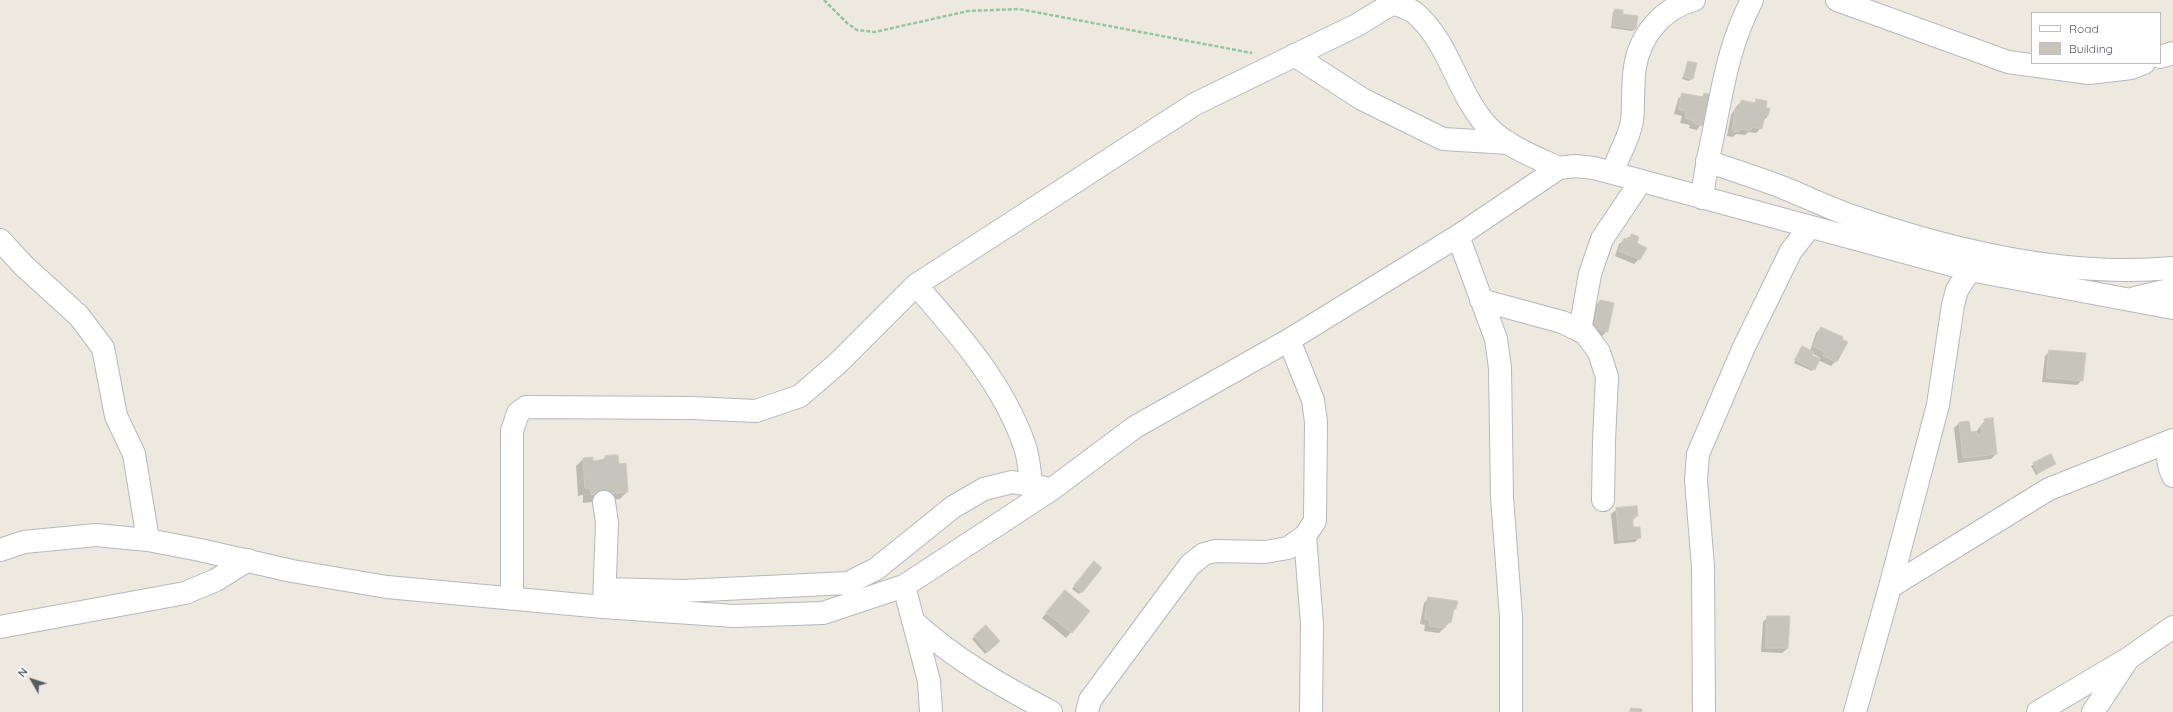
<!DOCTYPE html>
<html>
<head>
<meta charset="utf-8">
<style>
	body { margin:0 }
	#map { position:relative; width:2173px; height:712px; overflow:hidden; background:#ede9df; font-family:Quicksand,sans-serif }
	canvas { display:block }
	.legend { position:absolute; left:2031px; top:12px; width:130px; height:52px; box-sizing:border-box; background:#fff; border:1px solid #bcbec0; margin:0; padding:5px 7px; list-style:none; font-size:12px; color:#585c61 }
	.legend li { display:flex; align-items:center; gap:8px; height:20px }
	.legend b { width:20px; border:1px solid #bcbec0 }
	.north { position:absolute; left:12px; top:660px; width:40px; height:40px; -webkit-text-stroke:3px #fff; paint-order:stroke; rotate:309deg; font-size:11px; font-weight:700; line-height:16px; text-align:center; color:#585c61 }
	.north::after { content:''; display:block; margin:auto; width:14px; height:18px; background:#585c61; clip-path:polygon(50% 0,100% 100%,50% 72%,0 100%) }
</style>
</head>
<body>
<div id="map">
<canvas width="2173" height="712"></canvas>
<ul class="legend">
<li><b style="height:5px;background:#fff"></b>Road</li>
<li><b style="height:11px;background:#c7c4bc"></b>Building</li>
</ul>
<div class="north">N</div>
</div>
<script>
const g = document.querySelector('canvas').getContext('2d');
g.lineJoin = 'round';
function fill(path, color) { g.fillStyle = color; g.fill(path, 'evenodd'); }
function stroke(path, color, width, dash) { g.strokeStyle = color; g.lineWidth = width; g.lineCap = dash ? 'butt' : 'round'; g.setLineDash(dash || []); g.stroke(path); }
fill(new Path2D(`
	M1615,10L1635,29L1632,31L1611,28L1613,12Z
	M1688,62L1692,79L1689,81L1682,79Z
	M1683,94L1700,98L1704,94L1707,115L1697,130L1689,128L1690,125L1680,123L1682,116L1674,114L1678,99Z
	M1757,100L1765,108L1768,116L1763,121L1761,128L1756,133L1748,132L1745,135L1736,134L1733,137L1727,136L1731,115L1736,107L1741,102L1753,104Z
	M1632,235L1639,259L1634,264L1615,256L1619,244Z
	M1600,301L1607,331L1602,336L1589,333L1595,306Z
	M1821,328L1836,361L1831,366L1818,360L1812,371L1794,363L1802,347L1810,351L1816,333ZM1812,353L1820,358V360L1811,355Z
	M2050,351L2082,380L2077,385L2042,382L2045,356Z
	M1985,420L1996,454L1991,459L1958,463L1954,428L1959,423L1970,433L1976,432Z
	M2050,455L2055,464L2036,475L2031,466Z
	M605,457L618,465L627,492L620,499L583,503V495L578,496L576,466L583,459L592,462L601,461Z
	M1617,509L1637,516L1632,521L1633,528L1640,537L1635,542L1614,544L1611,514Z
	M1092,565L1081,592L1079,594L1072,589Z
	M1060,597L1089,611L1066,638L1042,618Z
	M1429,598L1455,609L1452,612L1450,622L1439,633L1424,631L1425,625L1420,624L1424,603Z
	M1768,617L1788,648L1782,653L1761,652L1763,622Z
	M985,627L999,641L985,654L972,639Z`), '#0003');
const building = new Path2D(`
	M1615,9L1623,10V14L1638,16L1636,29L1613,26Z
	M1688,61L1697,63L1693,79L1684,77Z
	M1682,93L1703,97L1704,93L1712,95L1708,116L1705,115L1703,126L1693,123L1694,121L1685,118L1686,111L1679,109Z
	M1756,99L1767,101L1766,108H1770L1768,116L1765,115L1762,129L1752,127L1751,131L1740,129L1739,132L1732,131L1735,109H1739L1741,100L1755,103Z
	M1632,234L1639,237L1637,243L1647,248L1640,260L1619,251L1624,238L1629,240Z
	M1600,300L1614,303L1608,332L1594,328Z
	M1821,327L1843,337L1842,339L1848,342L1837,362L1823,356L1825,352L1814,347Z
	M1802,346L1814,352L1812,355L1820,359L1815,370L1795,360Z
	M2049,350L2086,353L2083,381L2047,378Z
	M1993,418L1997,454L1963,458L1959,422L1969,421L1971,432L1976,431L1977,435H1982L1981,425L1985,424L1984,419Z
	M2051,454L2056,464L2038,473L2033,463Z
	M618,455L619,464L626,463L628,492L591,495L590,488H585L583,458L593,457V461L605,459V456Z
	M1637,506L1638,516L1633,517V527H1640L1641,538L1619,540L1616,508Z
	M1094,561L1102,568L1082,593L1074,586Z
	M1065,590L1090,611L1072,633L1046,613Z
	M1428,597L1458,601L1456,609H1454L1451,623L1446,622L1445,628L1429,626L1430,620L1425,619Z
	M1767,616H1790L1788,648H1766Z
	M986,625L1000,641L988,652L974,636Z
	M1631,708L1642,709V712H1630Z`);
fill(building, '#c7c4bc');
stroke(building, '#d1cbbd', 1);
const minor = new Path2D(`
	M1837,0L2008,62L2089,73L2131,68L2144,63
	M1393,3C1400,6 1410,9 1415,13C1450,43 1457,94 1488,127C1506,146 1535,157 1559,168
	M1294,55L1362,99L1443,139L1509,143
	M2160,57L2173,53
	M1707,161C1732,170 1759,178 1784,188C1806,197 1827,207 1849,215C1949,250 2066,278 2173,268
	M1612,173C1618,156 1629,139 1632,121C1634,103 1632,85 1635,67C1640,35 1663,8 1694,0
	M1702,198C1705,171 1711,146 1716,120C1725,75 1731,41 1752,0
	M1458,236L1496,339L1500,368L1502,497L1511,617V712
	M0,240L24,266L79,316L103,348L116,416L134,454L148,540
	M916,285C958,333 1002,382 1024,444C1029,456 1029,472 1032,486
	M2135,298L2173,289
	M1481,300L1562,322L1585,333L1599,352L1607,377L1604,441L1603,500
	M1580,331L1590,274L1602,239L1641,181
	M2171,441C2167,455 2167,463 2173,476
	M1305,536L1312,624L1311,712
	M0,550L24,542L96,535L148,540L200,550L292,571L387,587L603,607L734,616L823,613L904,586L1052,489L1135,427L1289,340L1458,236L1559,168L1575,166L1594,168L1970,270L2173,308
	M904,586L929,681L931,712
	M1890,587L2049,489L2173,440
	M605,589L683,591L848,583L876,569L953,507L984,489L1012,482L1052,489
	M512,598V431L518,413L526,407L692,408L756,411L800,396L838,363L916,285L1195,104L1357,25L1398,0
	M604,604L607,523L604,502
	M913,621C954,659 1002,686 1051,712
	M0,627L185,593L216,580L248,560
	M1087,712L1090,700L1190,565L1204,554L1215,551L1265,552L1288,548L1305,536L1315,521L1316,422L1313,400L1289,340
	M1704,712L1703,567L1696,480L1698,454L1744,347L1791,251L1809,228
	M1855,712L1890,587L1938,405L1953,305L1957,290L1970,270
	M2038,712L2129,658L2173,627
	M2093,712L2126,662`);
stroke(minor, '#b5b8bd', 24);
stroke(new Path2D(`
	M824,0L847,23L857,30L875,32L968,11L1019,9L1252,53`), '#92c8a1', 2.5, [4, 2]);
stroke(minor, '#fff', 22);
</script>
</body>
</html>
